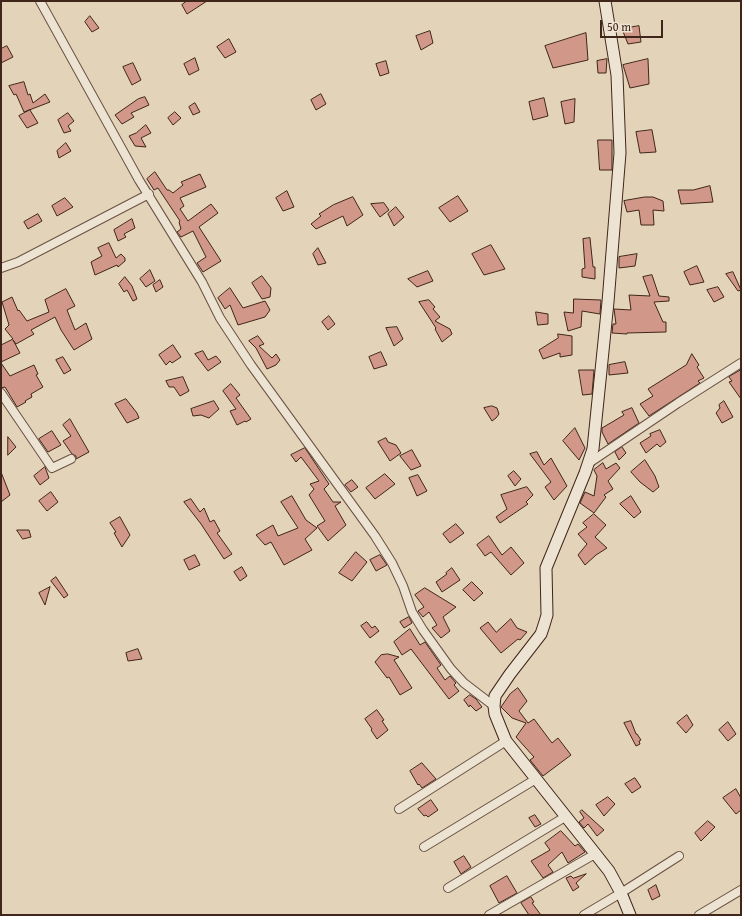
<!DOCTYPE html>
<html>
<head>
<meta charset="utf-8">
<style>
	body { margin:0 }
	#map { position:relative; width:742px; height:916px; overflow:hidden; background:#e3d4b9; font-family:"Gentium Book Plus",serif }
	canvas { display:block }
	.frame { position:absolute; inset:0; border:2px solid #40251a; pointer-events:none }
	.scale { position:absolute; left:600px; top:20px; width:63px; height:18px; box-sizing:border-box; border:2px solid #40251a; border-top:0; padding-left:5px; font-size:12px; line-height:14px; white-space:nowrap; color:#40251a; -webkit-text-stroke:3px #ede3d2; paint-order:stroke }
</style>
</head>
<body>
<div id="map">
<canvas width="742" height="916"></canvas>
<div class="frame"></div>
<div class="scale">50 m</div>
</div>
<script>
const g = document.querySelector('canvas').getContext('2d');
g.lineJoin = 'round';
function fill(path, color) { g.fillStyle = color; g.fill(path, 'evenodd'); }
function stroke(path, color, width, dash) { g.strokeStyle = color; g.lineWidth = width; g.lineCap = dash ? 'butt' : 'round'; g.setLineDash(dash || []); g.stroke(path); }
const building = new Path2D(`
	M187,1H207L187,14L182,5Z
	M90,16L99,28L92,32L85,22Z
	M639,26L641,42L628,44L622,29Z
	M430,31L433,43L421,50L416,36Z
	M586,33L588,60L553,68L545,46Z
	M229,39L236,52L225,58L217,47Z
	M7,46L13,57L1,63V49Z
	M195,58L199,70L189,75L184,64Z
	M607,59L606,73H598L597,61Z
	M648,59L649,84L630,88L623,65Z
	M386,61L389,73L380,76L376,64Z
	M133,63L141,80L132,85L123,67Z
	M24,82L28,95L30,94L33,103L45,94L50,102L24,112L16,94L14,95L9,86Z
	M321,94L326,104L316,110L311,100Z
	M145,97L149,105L131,113L134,117L122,124L115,115L138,99Z
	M544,98L548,116L533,120L529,102Z
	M575,99L574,122L565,124L561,102Z
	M195,103L200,112L193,115L189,107Z
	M30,110L38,123L27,128L19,116Z
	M175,112L181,118L173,125L168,118Z
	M68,113L74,121L68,126L71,131L64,133L58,120Z
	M146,125L151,133L141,138L146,147L135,146L129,136L136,133Z
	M652,130L656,152L640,153L636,132Z
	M598,140H612V170H600Z
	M66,143L71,151L59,158L57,151Z
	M155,172L167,190H169L173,193L183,185L181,182L200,174L206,187L180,198L184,206L180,209L188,221L211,204L218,213L199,227L221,261L203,272L197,263L206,257L193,231L181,237L177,232L181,229L179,222L180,221L158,188L154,190L147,179Z
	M710,186L713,202L681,204L678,190H693Z
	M287,191L294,207L283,211L276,198Z
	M458,196L468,211L450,222L439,208Z
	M353,197L363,215L347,226L343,216L316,229L311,224L321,216L319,214L333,205Z
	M645,197H653L663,201L664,211L653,210L654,225H641L639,210L627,212L624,201Z
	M65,198L73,207L57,216L52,206Z
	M384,203L389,210L380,217L371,204Z
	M396,207L404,217L394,226L388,214Z
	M38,214L42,221L28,229L24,222Z
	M132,219L135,228L124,234L126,237L118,241L114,230Z
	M590,238L593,267H595V279L582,277V269L585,268L583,239Z
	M109,243L116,258L121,254L125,258V261L118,267L117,265L95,275L91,262L102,256L98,248Z
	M491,245L505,269L484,275L472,254Z
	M318,248L326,263L318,265L313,254Z
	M637,254L635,266L619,268V257Z
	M697,266L704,282L690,285L684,272Z
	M150,270L155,281L146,287L140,279Z
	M428,271L433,281L417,287L408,279Z
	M733,272L741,290L738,291L726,274Z
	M652,275L659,296L669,297V301L654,302L663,322H666V332L627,333V334L612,333L613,324H616L614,309L631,310L629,295L650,296L643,277Z
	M262,276L271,288L270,297L262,299L252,283Z
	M125,277L132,286L137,299L133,301L127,290L124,292L119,284Z
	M160,280L163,287L156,292L153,285Z
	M718,287L724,297L714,302L707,290Z
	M230,288L243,308L265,301L270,310L265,317L238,325L230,305L225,309L218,298Z
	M66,289L75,306L67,310L75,330L86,323L92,339L74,350L61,330L55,317L31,330L34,334L16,344L13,340L20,353L1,362V345L13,339L5,329L9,325L2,302L12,297L18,311L19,310L27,321L49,312L45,300Z
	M574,299L601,300L600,314L582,311L581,327L568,331L564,312L573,313Z
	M429,300L435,307L433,309L440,317L435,321L450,329L452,334L442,342L435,329L436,328L419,302Z
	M536,312L548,314V324L538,325Z
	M329,316L335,324L328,330L322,322Z
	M397,327L403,339L394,346L386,328Z
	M558,334L572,336V355L560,357V353L543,359L539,350L558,338Z
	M258,336L264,344L259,346L272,358L276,354L280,360L276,365L267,369L256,348L249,341Z
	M173,345L181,357L172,363L170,361L166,365L159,355Z
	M203,351L208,360L216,356L221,362L208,371L195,354Z
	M381,352L387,365L374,369L369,357Z
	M692,354L699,365L697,367L704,378L698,381L700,383L649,416L640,404L653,396L648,389L686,365Z
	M63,357L71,370L64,374L56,360Z
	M625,362L628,373L609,375V365Z
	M1,363L10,376L34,365L38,374L36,375L43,387L31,394L32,397L25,401L26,402L17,407L5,387L1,388Z
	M579,370H594L592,394L583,395Z
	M741,370V399L729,382L732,381L729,377Z
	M183,377L189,391L180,396L174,387H169L166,381Z
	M231,384L240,395L236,398L251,419L246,422L245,421L237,425L230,411L236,409L223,391Z
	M126,399L137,413L139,418L127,423L115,404Z
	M214,401L219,409L209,418L201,415L193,416L191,409Z
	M724,401L733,417L722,423L716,413L720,408L719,405Z
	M492,406L497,408L499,414L496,418L492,421L484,408Z
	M632,408L639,423L608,444L602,432V428L624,415L622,412Z
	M70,419L89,452L76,459V456L72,454L63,441L71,436L63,425Z
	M575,428L585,448L579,460L563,441Z
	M660,430L666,442L660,447L657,444L646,453L640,443L651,436L650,434Z
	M52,431L61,445L48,452L39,439Z
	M8,437L16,447L8,455Z
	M386,438L388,442L396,445L401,453L390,461L378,442Z
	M622,447L626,453L619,460L615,452Z
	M305,448L329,484L324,489L333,502H341L335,506L346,525L328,541L317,526L325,521L309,495L314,489L310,484L319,481L301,457L296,462L291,455Z
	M412,450L421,466L411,470L400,456Z
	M537,452L544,465L551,458L567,486L554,500L545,487L551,482L530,454Z
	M645,460L655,476L659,487L653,492L640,482L631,472Z
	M603,463L606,469L616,463L620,468L608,481L613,489L604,495L606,497L594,513L580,503L585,492L594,496L597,476L594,470Z
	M45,467L49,478L40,485L34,476Z
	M514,471L521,479L515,486L508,476Z
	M1,472L10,495L1,502Z
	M385,474L395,484L375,499L366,488Z
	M418,475L427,491L417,496L409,478Z
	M352,480L358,487L351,492L345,485Z
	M527,487L533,495L526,502L528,504L500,523L496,517L507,509L501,495Z
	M51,492L58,502L47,511L39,501Z
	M292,496L306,520L317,528L305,539L312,550L284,565L271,542L265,545L256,535L273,525L278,536L298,528L281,502Z
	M631,496L641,512L634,518L620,504Z
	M191,499L200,512L204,508L210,522L214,520L220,531L217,533L232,554L224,559L201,524L184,502Z
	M594,514L606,525L595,537L607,548L596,555L585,565L578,555L587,544L578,534L587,527L583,523Z
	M120,517L130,535L122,547L114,533L116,532L110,523Z
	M456,524L464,533L450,543L443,534Z
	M17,530H29L31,537L23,539Z
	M489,536L502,555L511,547L524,563L511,575L491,552L485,556L477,545Z
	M356,552L367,562L352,581L339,573Z
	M195,555L200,565L189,570L184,560Z
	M380,555L387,565L376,571L370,560Z
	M242,567L247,576L240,581L234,572Z
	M452,568L460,580L442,592L436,582L447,574L446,573Z
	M56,577L68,595L64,598L51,581Z
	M472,582L483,593L474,601L463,590Z
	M50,587L45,605L39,593Z
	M425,588L456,607L443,617L450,631L441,638L432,628L437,625L429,612L423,617L418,611L424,607L415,595Z
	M409,617L412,623L404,628L400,622Z
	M511,619L517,628L527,632L520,640L518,639L501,653L480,628L488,622L496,632Z
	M367,622L372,628L375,626L379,631L370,638L361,626Z
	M410,629L420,645L425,642L441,665L437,668L445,680L450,676L456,683L454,685L459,691L449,699L411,649L402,655L394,642Z
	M138,649L142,659L128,661L126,653Z
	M388,654L399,657L394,660L412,688L400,695L389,677L387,678L375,662L381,655Z
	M518,688L527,701L519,711L528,723L534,719L552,743L558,738L571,755L543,776L530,760L534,757L516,737L526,723L512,718L501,707L510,694Z
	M470,695L476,699L482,707L476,711L470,705L469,707L464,700Z
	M377,710L384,720L382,721L388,730L377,739L371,730L372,729L365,719Z
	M687,715L693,725L686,733L677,723Z
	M631,721L636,734H637L641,740L639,741L640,744L636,746L624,723Z
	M728,722L736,734L728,741L719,730Z
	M422,763L436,779L422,788L419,784L418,785L410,771Z
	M635,778L641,787L632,793L625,784Z
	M736,789L741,798V810L736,814L723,798Z
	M608,797L615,804L604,816L596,805Z
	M431,800L438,810L428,817L426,815L424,816L418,809Z
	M582,810L604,830L597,836L588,824L584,828L579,822L584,818L580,812Z
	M535,815L541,824L535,827L529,818Z
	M708,821L715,827L701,841L695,833Z
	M561,831L575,846L578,844L585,852L568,863L562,852L548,865L553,872L543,878L531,861L550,850L545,843Z
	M464,856L471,867L461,874L454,862Z
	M586,874L576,883L579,887L573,891L566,878L571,876L573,878Z
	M507,876L517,893L499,903L490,886Z
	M656,885L660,896L652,900L648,890Z
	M531,897L534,902L532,903L541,915H529L521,903Z`);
fill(building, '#d19788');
stroke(building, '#40251a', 1);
const street = new Path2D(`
	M40,1L139,180L202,282L220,318L251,365L375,536L392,563L403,586L412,612L423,630L451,669L464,683L494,706
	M1,268L18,262L149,194
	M1,393L52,468L71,459
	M589,463L678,403L741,363
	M399,809L506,741
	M424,847L536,779
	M448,888L565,817
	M489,915L595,854
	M584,915L621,893L679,856
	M699,915L741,890`);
const secondary = new Path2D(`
	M605,1L617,75L620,153L608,302L593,449L585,473L546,568L547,615L544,625L541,634L510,674L495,696L494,706L495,714L506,741L609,871L621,893L630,915`);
stroke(street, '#695142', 10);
stroke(secondary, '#40251a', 13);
stroke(street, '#ede3d2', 8);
stroke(secondary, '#ede3d2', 11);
</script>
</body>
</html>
